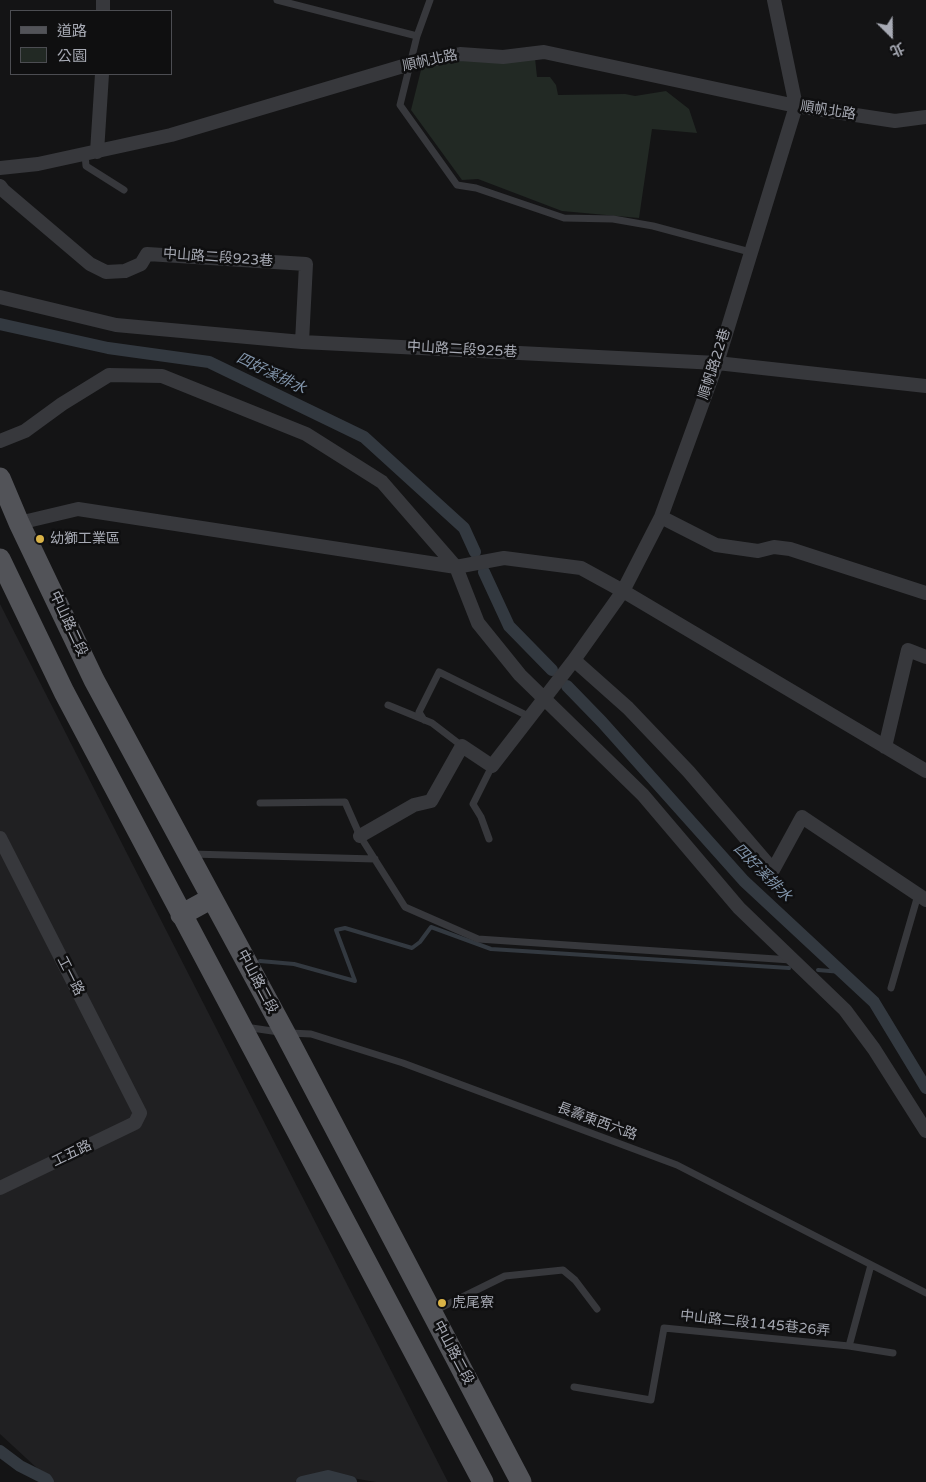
<!DOCTYPE html>
<html>
<head>
<meta charset="utf-8">
<style>
	body { margin:0 }
	#map { position:relative; width:926px; height:1482px; overflow:hidden; background:#141415; font-family:"Varela Round","Noto Sans TC",sans-serif }
	canvas { display:block }
	.legend { position:absolute; left:10px; top:10px; width:162px; height:65px; box-sizing:border-box; background:#0f0f10; border:1px solid #4c4d52; margin:0; padding:6px 9px; list-style:none; font-size:15px; color:#a7aab4 }
	.legend li { display:flex; align-items:center; gap:10px; height:25px }
	.legend b { width:25px; border:1px solid #4c4d52 }
	.north { position:absolute; left:866px; top:10px; width:50px; height:50px; -webkit-text-stroke:4px #0f0f10; paint-order:stroke; rotate:157deg; font-size:14px; font-weight:700; line-height:20px; text-align:center; color:#a7aab4 }
	.north::after { content:''; display:block; margin:auto; width:18px; height:22px; background:#a7aab4; clip-path:polygon(50% 0,100% 100%,50% 72%,0 100%) }
</style>
</head>
<body>
<div id="map">
<canvas width="926" height="1482"></canvas>
<ul class="legend">
<li><b style="height:6px;background:#525358"></b>道路</li>
<li><b style="height:14px;background:#222924"></b>公園</li>
</ul>
<div class="north">北</div>
</div>
<script>
const g = document.querySelector('canvas').getContext('2d');
g.lineJoin = 'round';
function fill(path, color) { g.fillStyle = color; g.fill(path, 'evenodd'); }
function stroke(path, color, width, dash) { g.strokeStyle = color; g.lineWidth = width; g.lineCap = dash ? 'butt' : 'round'; g.setLineDash(dash || []); g.stroke(path); }
function label(font, color, halo, rows, align = 'center') {
  g.font = font + ' "Varela Round","Noto Sans TC",sans-serif'; g.lineWidth = 5; g.setLineDash([]); g.textBaseline = 'middle'; g.strokeStyle = halo; g.fillStyle = color; for (const [text, x, y, turn = 0] of rows) {
    g.save(); g.translate(x, y); g.rotate((+turn || 0) * Math.PI / 180); g.textAlign = isNaN(turn) ? turn : align; if (halo) g.strokeText(text, 0, 0); g.fillText(text, 0, 0); g.restore();
  }
}
fill(new Path2D(`
	M0,604L166,930L448,1482H376L322,1473L295,1482H52L0,1434Z`), '#202022');
fill(new Path2D(`
	M460,58H535L537,77H550L556,85L558,95L625,94L635,96L666,91L689,109L697,133L652,129L639,218L562,211L478,179L462,180L411,110L422,66Z`), '#222924');
stroke(new Path2D(`
	M260,961L294,964L355,981L336,930L345,928L412,948L420,942L431,927L491,949L789,968
	M818,970L842,972`), '#333940', 4);
stroke(new Path2D(`
	M0,324L108,348L209,362L364,437L464,528L475,552
	M484,572L509,626L552,670
	M567,686L602,722L744,881L874,1002L926,1088
	M0,1451L20,1466L46,1479L48,1482
	M302,1482L328,1476L351,1482`), '#333940', 12);
stroke(new Path2D(`
	M277,0L417,36
	M430,0L417,36L400,105L457,185L476,188L564,218L613,219L653,226L750,252
	M85,154L86,166L124,190
	M388,705L432,723L462,746
	M424,720L419,712L439,672L530,717
	M260,803L345,802L360,836L405,907L478,939L791,960
	M489,839L481,817L473,804L492,766
	M191,854L375,859
	M891,988L918,895
	M245,1027L279,1032
	M290,1033L311,1034L403,1063L677,1165L926,1293
	M434,1311L505,1276L563,1270L575,1280L597,1309
	M849,1346L893,1353
	M574,1387L651,1400L664,1328L849,1346L871,1265`), '#37383c', 7);
stroke(new Path2D(`
	M103,11V0
	M97,152L102,74
	M0,168L38,164L171,135L410,64L460,54L503,57L544,52L796,106L895,121L926,117
	M0,186L3,190L90,264L106,272L125,271L141,264L147,254L306,264L302,342
	M0,297L116,325L302,342L717,363L926,386
	M0,441L25,431L62,404L109,375L162,376L306,434L382,482L456,567L478,623L520,675L643,795L739,908L845,1010L874,1049L926,1131
	M661,517L716,545L758,551L774,547L790,549L926,593
	M19,523L78,509L456,567L504,558L581,568L623,591L926,771
	M574,660L628,708L689,772L773,870L802,817L926,900
	M885,747L908,650L926,657
	M360,836L414,805L431,801L462,746L492,766L574,660L623,591L661,517L717,363L796,106L774,0
	M0,838L140,1113L135,1123L0,1188`), '#37383c', 14);
stroke(new Path2D(`
	M0,478L19,523L94,680L285,1033L521,1482
	M0,559L64,692L483,1482
	M181,915L212,898`), '#525358', 21);
for (const [x, y, r, color] of [
	[40,539,5,"#dab347"],
	[442,1303,5,"#dab347"]
]) { const dot = new Path2D(); dot.arc(x, y, r, 0, 2 * Math.PI); g.fillStyle = color; g.fill(dot); stroke(dot, '#0f0f10', 2); }
label('14px', '#a7aab4', '#0f0f10', [
	["順帆北路",430,61,-12],
	["順帆北路",828,111,9],
	["中山路二段923巷",218,258,4],
	["中山路二段925巷",462,350,3],
	["順帆路22巷",715,364,-72],
	["中山路二段",68,624,65],
	["工一路",70,976,63],
	["中山路二段",257,982,62],
	["長壽東西六路",597,1122,20],
	["工五路",72,1154,-26],
	["中山路二段1145巷26弄",755,1324,6],
	["中山路二段",453,1353,62]
]);
label('14px', '#a7aab4', '#0f0f10', [
	["幼獅工業區",50,539],
	["虎尾寮",452,1303]
], 'left');
label('italic 15px', '#8295ab', '#0f0f10', [
	["四好溪排水",271,374,26],
	["四好溪排水",762,873,45]
]);
</script>
</body>
</html>
